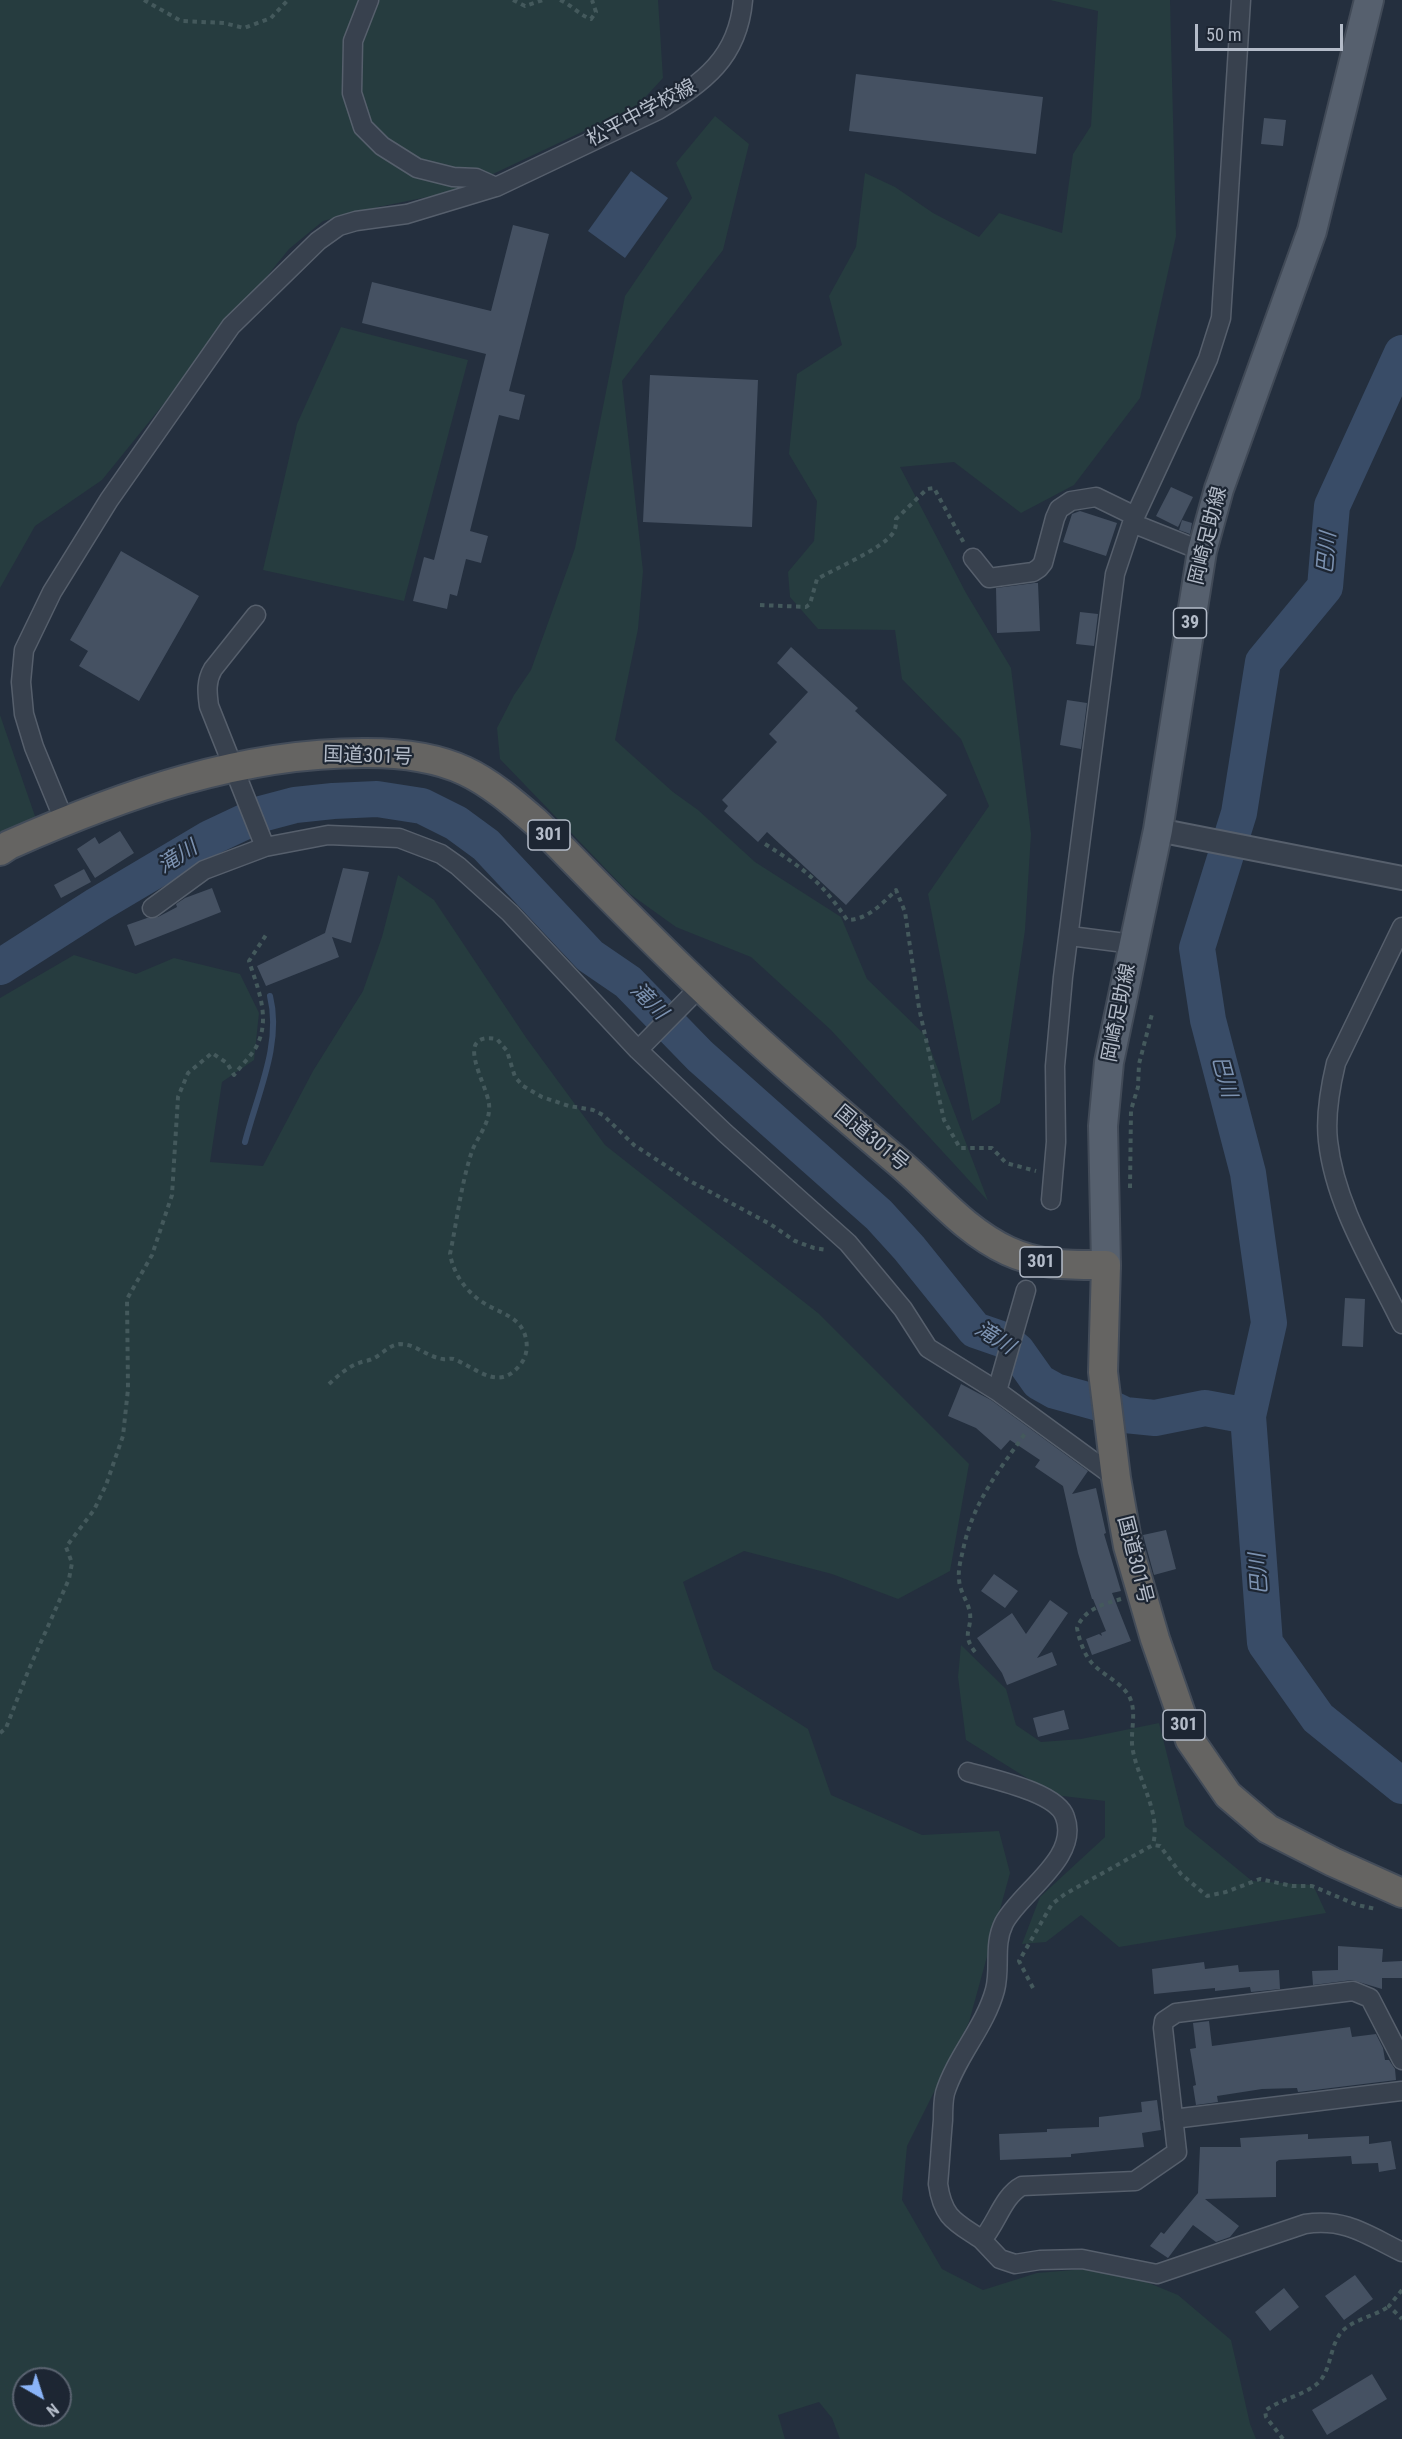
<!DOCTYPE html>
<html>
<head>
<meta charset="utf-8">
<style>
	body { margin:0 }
	#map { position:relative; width:1402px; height:2439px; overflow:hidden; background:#242f3e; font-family:"Roboto Condensed",sans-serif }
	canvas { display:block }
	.north { position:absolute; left:12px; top:2367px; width:60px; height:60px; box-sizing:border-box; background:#1d2633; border:2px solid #59626f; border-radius:50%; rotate:141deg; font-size:16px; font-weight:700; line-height:24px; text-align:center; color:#b4bcc9 }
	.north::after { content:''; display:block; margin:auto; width:21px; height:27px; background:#8ab4f8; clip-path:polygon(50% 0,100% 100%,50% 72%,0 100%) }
	.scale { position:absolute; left:1195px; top:24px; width:148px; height:27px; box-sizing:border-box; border:3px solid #b4bcc9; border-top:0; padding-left:8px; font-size:18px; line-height:21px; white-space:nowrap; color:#b4bcc9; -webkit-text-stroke:4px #1d2633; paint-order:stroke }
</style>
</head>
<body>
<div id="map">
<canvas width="1402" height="2439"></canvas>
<div class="north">N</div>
<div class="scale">50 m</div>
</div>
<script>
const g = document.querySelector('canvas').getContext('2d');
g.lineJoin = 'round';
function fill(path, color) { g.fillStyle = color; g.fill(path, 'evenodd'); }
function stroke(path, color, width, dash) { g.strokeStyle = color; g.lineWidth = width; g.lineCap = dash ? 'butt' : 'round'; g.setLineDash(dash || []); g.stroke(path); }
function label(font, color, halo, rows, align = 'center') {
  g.font = font + ' "Roboto Condensed","Noto Sans JP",sans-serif'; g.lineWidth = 4.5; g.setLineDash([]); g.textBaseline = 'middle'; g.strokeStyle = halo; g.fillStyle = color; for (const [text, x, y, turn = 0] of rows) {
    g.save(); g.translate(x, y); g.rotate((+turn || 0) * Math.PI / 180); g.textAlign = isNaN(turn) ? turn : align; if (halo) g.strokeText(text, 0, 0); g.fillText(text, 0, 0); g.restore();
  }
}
fill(new Path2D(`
	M0,0H658L663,78L637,106L457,191L378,207L323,221L289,249L102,480L35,526L0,588Z
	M1050,0H1170L1176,236L1140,398L1074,485L1021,513L954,462L900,467L966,593L1011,668L1031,834L1025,930L1000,1103L972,1121L928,894L989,806L961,739L902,679L895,630L818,629L790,597L788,572L814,541L817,501L789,454L797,374L842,345L829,296L856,247L865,173L895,187L933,213L979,237L999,213L1062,233L1073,154L1091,126L1098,11Z
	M715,116L749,144L723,250L622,381L643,571L638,629L615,740L673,792L698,810L755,862L841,917L867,979L925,1035L988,1201L831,1030L751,957L676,927L630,894L500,759L497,728L514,695L531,670L575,548L625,296L692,198L676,163Z
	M341,327L468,360L404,601L263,570L297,424Z
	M0,715L36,819L0,840Z
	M398,875L434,900L527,1039L605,1145L818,1313L969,1464L950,1571L898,1599L832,1574L744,1551L683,1582L713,1669L808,1729L831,1795L922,1835L999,1831L1010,1873L969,2022L907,2146L902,2200L942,2269L983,2290L1037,2273L1110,2267L1178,2295L1231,2340L1250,2424L1256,2439H840L832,2418L819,2402L778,2415L785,2439H0V998L74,955L136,974L174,958L240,974L259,1013L254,1060L222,1082L210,1162L263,1166L313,1071L363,991L382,937ZM24,2379H60V2415H24Z
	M961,1645L1006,1689L1016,1725L1041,1742L1081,1739L1159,1723L1185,1826L1252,1881L1313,1885L1326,1913L1119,1947L1081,1915L1046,1942L1022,1944L1040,1897L1105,1837V1801L1054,1795L966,1740L958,1677Z`), '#263c3f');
fill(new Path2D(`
	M631,171L668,198L625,258L588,231Z`), '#394c67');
stroke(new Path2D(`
	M245,1142C257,1095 282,1044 270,996`), '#394c67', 6);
stroke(new Path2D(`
	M1402,353L1332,506L1325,587L1263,662L1239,813L1197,948L1208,1020L1248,1173L1269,1323L1248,1416L1265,1643L1318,1718L1402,1786
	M0,967L97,905L210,838L261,814L295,805L333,801L377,799L422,806L456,823L486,845L590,956L628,982L700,1056L879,1215L909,1248L975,1330L1004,1340L1017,1351L1039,1382L1055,1391L1102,1404L1125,1415L1155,1418L1205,1408L1248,1416`), '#394c67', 36);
fill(new Path2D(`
	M856,74L1043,97L1036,154L849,131Z
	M1264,118L1286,120L1283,146L1261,144Z
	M513,225L549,234L509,391L525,395L519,420L499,415L470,531L488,536L481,563L466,559L457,596L450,594L447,609L413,601L424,557L434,560L486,354L362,323L372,282L491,311Z
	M650,375L758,380L752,527L643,522Z
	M1171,487L1193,497L1178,527L1156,516Z
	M1080,511L1117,523L1106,556L1063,542L1072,514Z
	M1182,520L1192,523L1190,534L1179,530Z
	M121,551L199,596L139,701L79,666L88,651L70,640Z
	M1035,583H1038L1040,631L997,633L996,588Z
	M1080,612L1098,614L1094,646L1076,644Z
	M791,647L858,708L855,711L947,795L846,905L767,832L758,842L724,811L728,806L722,800L777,742L769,734L808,692L777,663Z
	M1067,700L1087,703L1081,749L1060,745Z
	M120,831L134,853L95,878L77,849L95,837L99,844Z
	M343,868L369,872L351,943L332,937L339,957L266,986L257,966L325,933Z
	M84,869L91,882L61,898L54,885Z
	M212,888L221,912L135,946L127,925L147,918L158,917L177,907L176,904L185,898Z
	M1345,1298L1365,1299L1363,1347L1342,1346Z
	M961,1384L991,1400L1088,1471L1072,1494L1096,1488L1106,1533L1104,1534L1121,1591L1112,1593L1131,1641L1092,1655L1086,1639L1099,1634L1102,1636L1101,1633L1106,1631L1093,1599H1092L1078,1553L1063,1486L1035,1467L1040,1460L1010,1440L1001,1450L976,1428L948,1416Z
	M1166,1530L1176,1569L1154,1575L1143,1535Z
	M994,1574L1018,1591L1005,1608L981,1591Z
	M1050,1600L1068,1613L1037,1658L1052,1652L1057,1665L1007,1685L1002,1673L977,1638L1012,1613L1026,1634Z
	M1064,1710L1069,1729L1038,1737L1033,1718Z
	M1338,1946L1383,1949L1382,1962L1402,1961V1978H1382V1989L1352,1980L1313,1985L1312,1971L1338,1970Z
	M1204,1962L1205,1969L1238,1965L1239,1972L1279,1970L1280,1989L1251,1992L1250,1987L1215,1991V1988L1154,1994L1152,1969Z
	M1209,2021L1212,2046L1350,2027L1352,2037L1376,2034L1383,2048L1385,2060H1389L1395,2069L1396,2080L1298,2092L1297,2088L1262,2089L1217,2096L1218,2102L1196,2105L1193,2086L1196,2085L1190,2049L1196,2048L1193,2023Z
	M1157,2100L1161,2130L1142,2133L1144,2147L1071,2154V2157L1000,2160L999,2134L1047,2132V2129L1099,2127V2117L1142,2112L1141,2102Z
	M1308,2134V2139L1369,2136V2144L1391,2141L1396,2169L1379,2172L1378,2163L1352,2164L1351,2156L1279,2160L1276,2162V2197L1205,2199L1239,2226L1230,2237L1216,2242L1193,2225L1168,2258L1150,2246L1161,2232L1164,2234L1198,2193L1200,2147H1241L1240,2138Z
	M1355,2275L1373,2299L1344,2320L1325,2296Z
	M1284,2288L1299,2307L1270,2331L1255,2312Z
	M1372,2374L1387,2399L1327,2435L1312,2410Z`), '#455162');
const minor = new Path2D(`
	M369,0L353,41L352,93L363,127L382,146L417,168L453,177L476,178L496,187
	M1132,523L1202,551
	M973,558L989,578L1033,572L1039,568L1043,563L1055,518L1059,509L1071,501L1096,497L1135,516
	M256,615L213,669C206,681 207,692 209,706L265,847
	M64,820L34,747L24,714L21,682L24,650L52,592L109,500L231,326L318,241L339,226L356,221L407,214L496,187L658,110C704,82 738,58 743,0
	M152,908L204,870L265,847L328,835L399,838L441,854L458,866L510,913L638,1050L725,1133L848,1243L903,1309L928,1348L997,1391L1116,1478
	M1402,927L1336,1063C1330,1088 1325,1115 1328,1141C1335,1206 1374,1266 1402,1324
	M1070,936L1133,944
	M638,1050L700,987
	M1051,1200L1056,1142L1055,1066L1063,977L1115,574L1132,523L1208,359L1221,318L1241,0
	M997,1391L1026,1290
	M968,1772C991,1779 1057,1792 1065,1817C1080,1858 1021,1891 1004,1923C993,1945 1001,1967 995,1990C985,2027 956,2057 945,2093C943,2101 943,2112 943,2120C941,2142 940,2163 938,2184C943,2219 956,2222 982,2240
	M1402,2060L1370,1998L1353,1991L1176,2013L1164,2021L1163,2028L1177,2152L1135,2181L1022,2186C1003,2196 997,2223 982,2240L1000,2259L1015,2264L1040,2260L1082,2259L1157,2274L1305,2224C1346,2218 1367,2235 1402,2252
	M1173,2119L1402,2091`);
const tertiary = new Path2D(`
	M1158,830L1402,878`);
const primary = new Path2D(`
	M1106,1265L1103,1126L1109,1062L1158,830L1202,551L1219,489L1312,231L1369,0`);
const trunk = new Path2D(`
	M0,851L9,845C122,795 242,752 367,753C399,753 435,757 465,771C491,783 516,805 538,824C592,879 646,935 702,988C764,1048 830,1104 896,1160C933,1191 963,1230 1008,1251C1040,1266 1072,1265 1106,1265L1103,1372L1116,1478L1128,1546L1155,1639L1190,1740L1228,1795L1268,1829L1333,1862L1402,1893`);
stroke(minor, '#565f6c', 21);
stroke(tertiary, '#565f6c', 26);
stroke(primary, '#414a57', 32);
stroke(trunk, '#434c59', 32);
stroke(new Path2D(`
	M144,0L181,21L224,23L244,28L271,18L288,0
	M513,0L525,6L543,0
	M560,0C572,5 579,15 591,19L596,12L592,0
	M760,605L806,607L810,604L817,579C836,568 882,549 893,533C896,529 896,524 896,519L927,489L934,488L965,545
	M765,844C803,868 822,882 847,920C867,920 882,904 896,890L905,912L919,1008L944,1120L960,1148H992L1006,1163L1036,1171
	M1130,1188L1131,1110L1138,1087L1139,1064L1152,1014
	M329,1384C338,1376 347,1367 359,1363C363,1361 368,1361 372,1359C382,1355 388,1345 400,1344C416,1344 427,1357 443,1359C448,1360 451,1357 456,1360C479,1370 499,1391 520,1365C526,1358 528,1348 526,1339C522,1318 503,1314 487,1305C468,1294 454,1276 450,1254C457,1221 461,1184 472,1151C478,1136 491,1122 489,1104C487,1084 452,1031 497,1039L507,1051L515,1077L523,1086L542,1097L569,1106L593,1110L603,1115L634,1145L688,1180L770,1224L795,1241L814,1248L827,1250
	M1121,1599C1104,1604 1084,1609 1077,1628C1079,1639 1084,1654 1091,1662C1102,1675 1120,1681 1129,1696C1138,1713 1129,1733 1133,1751C1139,1782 1161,1812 1153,1845
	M975,1652C961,1633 972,1631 970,1613C968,1601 959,1591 959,1578C958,1569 961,1559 963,1550C973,1502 998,1472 1026,1432
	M0,1733L6,1728L29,1669L69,1579L72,1563L66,1547L94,1510L106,1485L123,1436L128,1389L127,1299L152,1255L172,1195L178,1097L188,1073L212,1053L227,1063L234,1075C241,1066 249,1058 255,1049C272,1020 258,989 249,961L266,935
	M1033,1988L1019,1961L1052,1904L1065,1894L1153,1845L1160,1846L1181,1874L1207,1896L1226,1892L1260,1879L1292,1886H1312L1357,1905L1376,1909
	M1402,2290L1389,2306L1402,2319
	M1283,2439L1266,2417L1265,2411C1280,2399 1305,2395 1318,2383C1330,2372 1330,2350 1338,2337C1347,2320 1375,2317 1389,2306`), '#44595c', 4, [4.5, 4.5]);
stroke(minor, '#38414e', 18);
stroke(tertiary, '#38414e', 22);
stroke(primary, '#56606e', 28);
stroke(trunk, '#656462', 28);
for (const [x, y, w] of [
	[1190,623,33],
	[549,835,42],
	[1041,1262,42],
	[1184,1725,42]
]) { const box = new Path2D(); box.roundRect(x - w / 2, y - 15, w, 30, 4.5); g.fillStyle = '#1d2633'; g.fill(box); stroke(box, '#b4bcc9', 1.5); }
label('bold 18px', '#b4bcc9', null, [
	["39",1190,623],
	["301",549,835],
	["301",1041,1262],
	["301",1184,1725]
]);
label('20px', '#b4bcc9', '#1d2633', [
	["松平中学校線",642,114,-28],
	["岡崎足助線",1209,536,-76],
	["国道301号",368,757,2],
	["岡崎足助線",1120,1013,-79],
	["国道301号",871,1139,40],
	["国道301号",1134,1560,76]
]);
label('italic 21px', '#7c92b1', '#1d2633', [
	["巴川",1328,553,-85],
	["滝川",178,858,-32],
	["滝川",648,1002,45],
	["巴川",1223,1077,75],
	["滝川",994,1339,32],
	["巴川",1260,1574,-94]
]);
</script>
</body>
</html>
